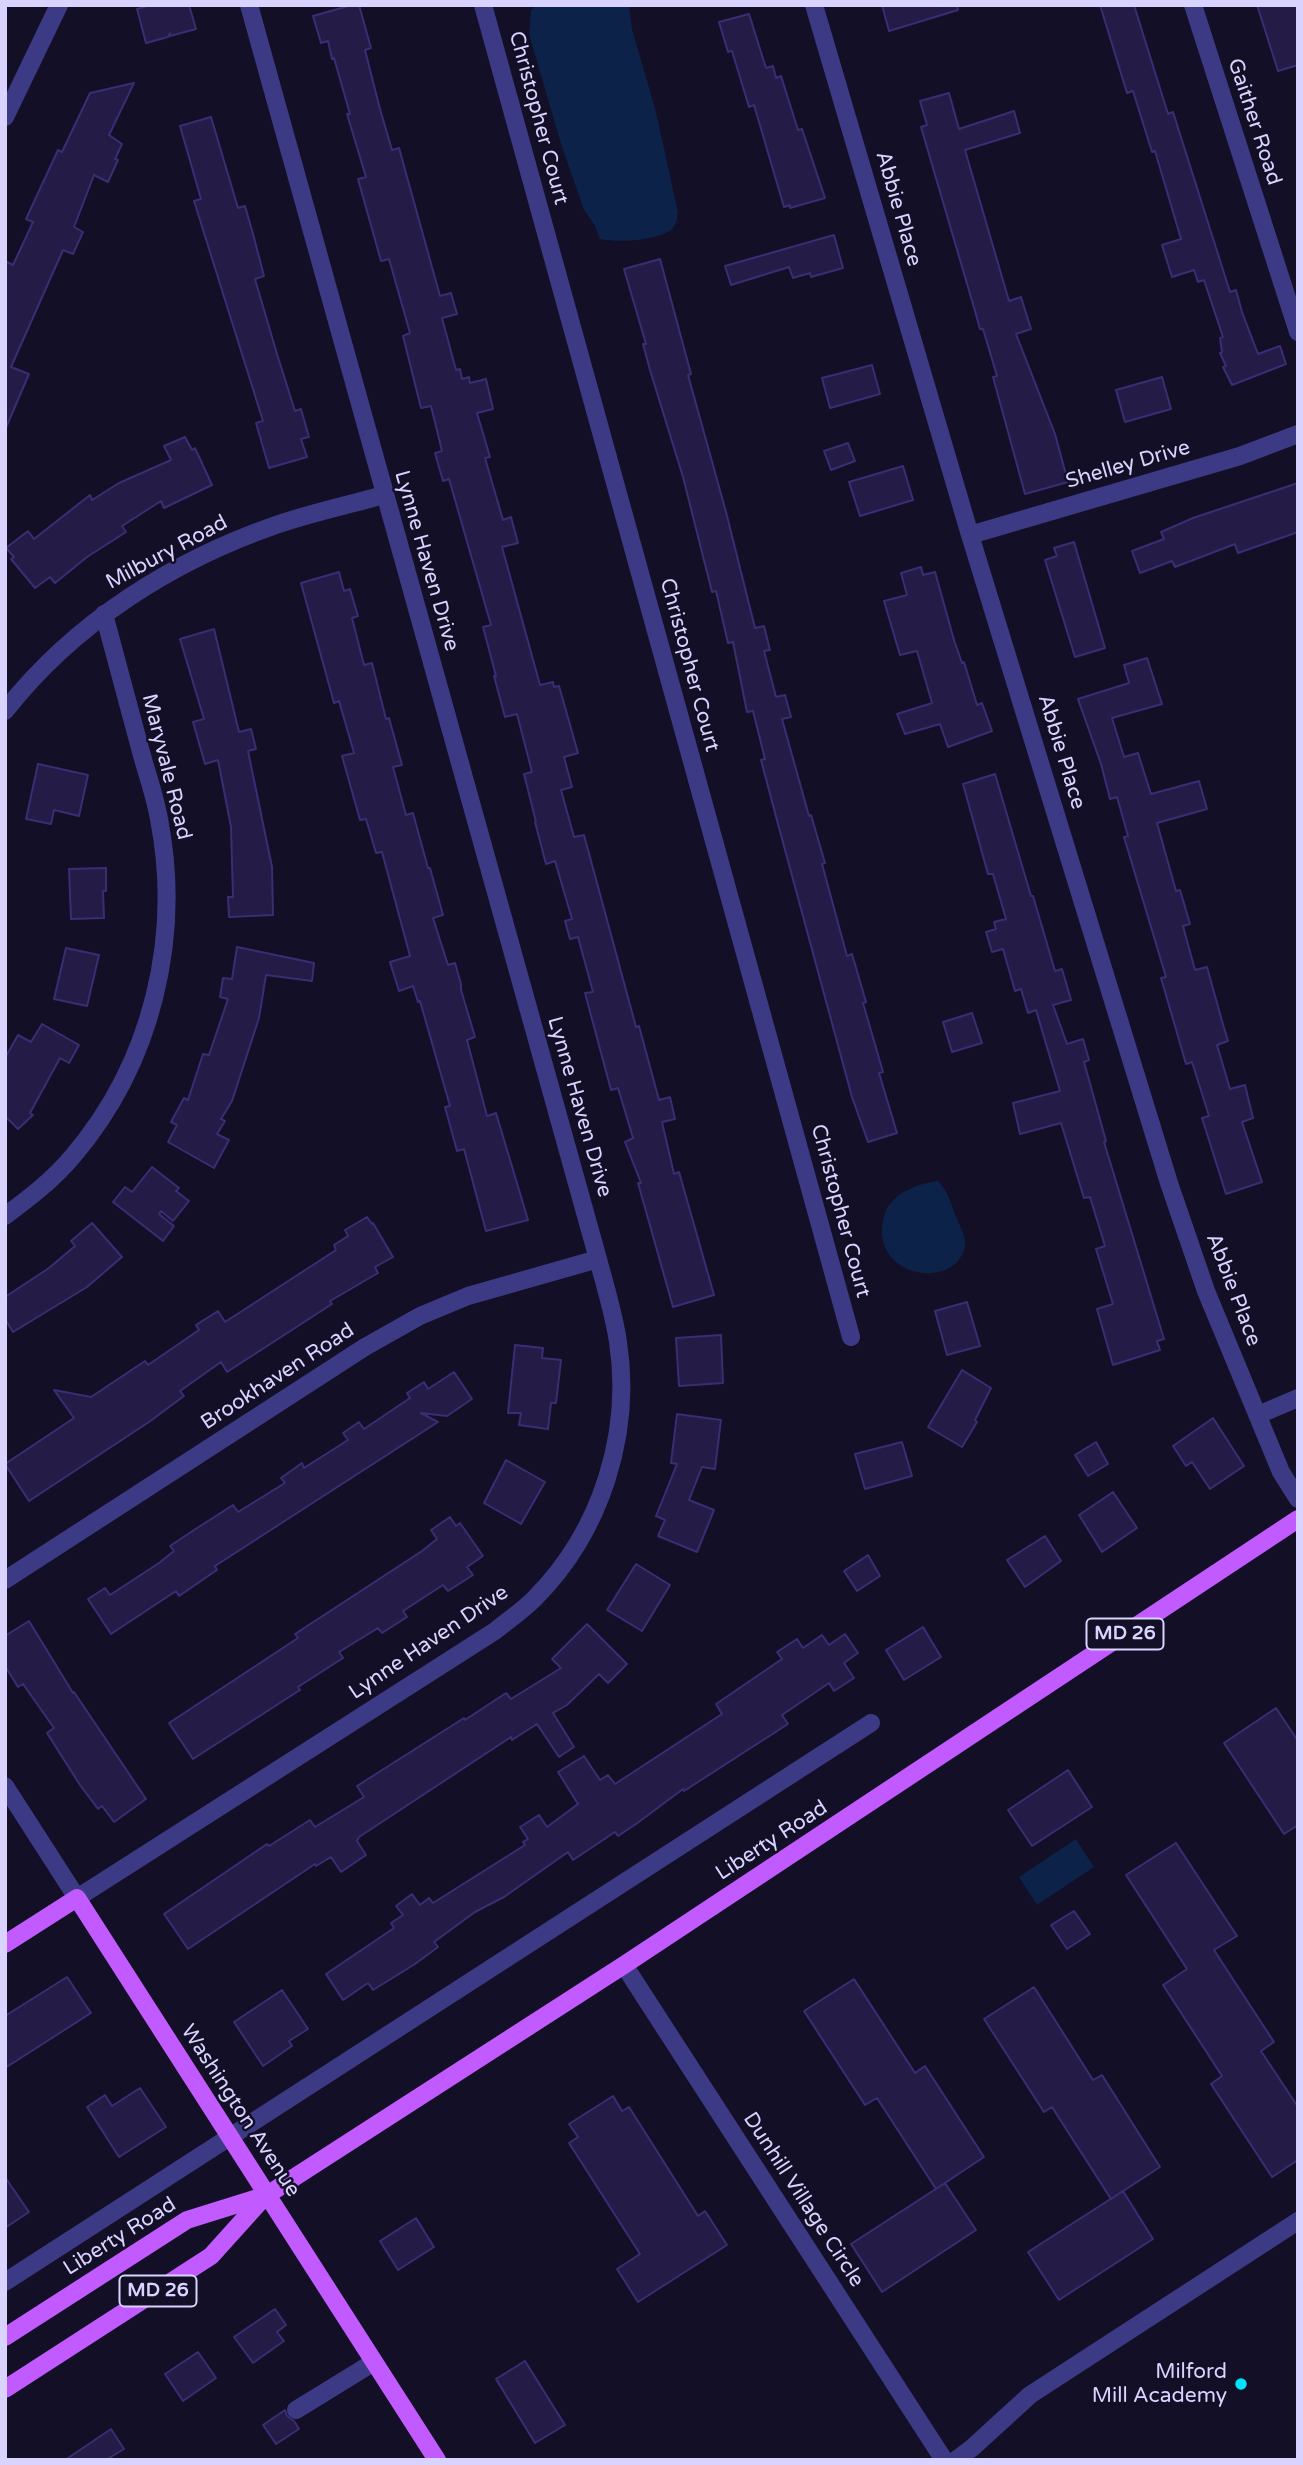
<!DOCTYPE html>
<html>
<head>
<meta charset="utf-8">
<style>
	body { margin:0 }
	#map { position:relative; width:1303px; height:2465px; overflow:hidden; background:#130f26; font-family:"Varela Round",sans-serif }
	canvas { display:block }
	.frame { position:absolute; inset:0; border:7px solid #d9d4ff; pointer-events:none }
</style>
</head>
<body>
<div id="map">
<canvas width="1303" height="2465"></canvas>
<div class="frame"></div>
</div>
<script>
const g = document.querySelector('canvas').getContext('2d');
g.lineJoin = 'round';
function fill(path, color) { g.fillStyle = color; g.fill(path, 'evenodd'); }
function stroke(path, color, width, dash) { g.strokeStyle = color; g.lineWidth = width; g.lineCap = dash ? 'butt' : 'round'; g.setLineDash(dash || []); g.stroke(path); }
function label(font, color, halo, rows, align = 'center') {
  g.font = font + ' "Varela Round",sans-serif'; g.lineWidth = 5; g.setLineDash([]); g.textBaseline = 'middle'; g.strokeStyle = halo; g.fillStyle = color; for (const [text, x, y, turn = 0] of rows) {
    g.save(); g.translate(x, y); g.rotate((+turn || 0) * Math.PI / 180); g.textAlign = isNaN(turn) ? turn : align; if (halo) g.strokeText(text, 0, 0); g.fillText(text, 0, 0); g.restore();
  }
}
fill(new Path2D(`
	M535,5H629L632,29L656,112L678,212C677,218 677,223 673,228C660,241 616,243 600,239L594,224L584,210L561,144L529,34L531,11Z
	M938,1181C949,1192 951,1205 957,1219C960,1226 966,1237 965,1245C958,1293 864,1278 885,1213C892,1193 919,1183 938,1181Z
	M1076,1839L1094,1867L1037,1905L1019,1877Z`), '#0c2248');
const building = new Path2D(`
	M151,5H189L196,29L170,36V33L168,37L146,43L137,9Z
	M352,5H359L371,48L365,50L380,109L392,150L399,148L440,296L451,293L457,314L442,318L456,370L460,369L462,379L469,377L470,383L486,379L493,409L477,413L490,457L485,458L503,520L511,517L518,543L502,547L540,685L553,682L554,687L559,686L578,753L564,757L572,787L561,790L574,837L584,835L636,1027L639,1026L659,1100L670,1097L675,1119L662,1122L674,1174L679,1172L714,1295L673,1307L638,1183H641L625,1142L633,1138L618,1088L611,1090L585,993L593,992L578,937L570,939L565,921L572,919L555,861L546,864L535,822H536L524,774L532,772L517,714L505,717L494,676H496L483,627L491,625L449,479L443,481L435,453L442,451L431,406L421,408L403,336L410,333L389,259L381,261L358,179L366,177L347,114H350L334,58L332,59L328,41L321,43L313,16Z
	M882,5H957L958,10L889,31Z
	M1100,5H1134L1168,114L1173,112L1230,292L1236,290L1242,312L1258,354L1280,346L1286,364L1232,385L1223,367L1226,366L1220,353L1222,352L1220,338L1223,337L1204,280L1198,282L1194,270L1172,277L1162,245L1181,239L1155,151L1152,152L1133,91L1127,93Z
	M1257,5H1298V65L1278,71Z
	M749,14L766,68L773,66L776,78L781,76L798,130L802,129L825,198L790,208V205L784,207L754,105L749,107L732,51L728,52L719,22Z
	M134,83L109,135L122,144L115,159L118,160L108,182L94,175L74,227L83,232L73,254L63,250L11,367L29,374L5,430V261L13,265L33,222L26,219L58,150L62,152L90,93Z
	M949,93L959,129L1014,111L1020,133L965,150L1009,301L1021,297L1031,329L1016,334L1055,434L1068,482L1025,494L993,377L997,376L983,329H980L975,311L921,127L927,125L920,101Z
	M211,117L238,208L245,206L253,234L264,276L255,279L277,354L295,411L301,409L309,437L301,439L307,457L269,468L256,423L263,421L194,201L201,199L180,126Z
	M834,235L843,268L811,277L810,273L793,278L789,267L731,285L725,266Z
	M660,259L691,374L688,375L726,512L755,628L764,626L770,650L764,651L776,697L785,695L791,717L782,719L809,816L811,815L825,863L822,864L847,956L852,954L866,1002L863,1003L883,1072L879,1073L897,1133L868,1142L852,1097L778,824L761,760L765,759L753,711L747,712L733,642L728,643L716,591L712,592L683,477L650,370L643,344H646L624,269Z
	M872,365L880,394L830,408L822,378Z
	M1162,377L1171,409L1125,422L1116,390Z
	M185,437L192,450L195,448L212,485L164,508L161,501L122,526L126,532L87,557L55,583L50,577L35,588L11,559L14,557L6,548L28,531L34,539L90,495L92,500L119,483L171,460L164,446Z
	M848,443L855,461L831,470L824,451Z
	M903,466L913,500L860,516L849,482Z
	M1298,483V532L1238,553L1235,544L1175,567L1172,561L1140,573L1132,551L1164,539L1161,532L1193,518Z
	M1074,542L1105,648L1075,657L1045,560L1057,556L1054,548Z
	M921,567L923,575L935,572L954,640L962,663L964,662L977,705L982,703L992,731L948,747L940,724L905,734L897,714L932,703L917,651L900,655L884,601L907,595L901,573Z
	M339,572L344,591L350,589L358,616L352,618L364,665L372,663L386,719L389,718L402,765L393,767L406,815L413,813L428,868H430L443,915L433,918L448,965L455,963L461,984V990L475,1037L467,1040L487,1116L496,1113L528,1220L486,1231L464,1149L457,1151L445,1107L450,1106L420,1001L418,1002L413,986L399,991L390,962L410,956L382,852L376,853L366,819L360,820L342,756L354,753L339,701L334,703L301,583Z
	M214,629L239,732L251,729L256,749L248,751L272,867L273,915L229,917L228,897H233L231,827L218,760L205,764L193,722L204,719L180,639Z
	M1147,658L1162,704L1112,718L1124,757L1138,753L1151,794L1199,781L1207,809L1157,823L1176,891L1180,890L1190,924L1183,926L1195,970L1207,967L1222,1021L1228,1041L1217,1045L1230,1089L1245,1085L1253,1118L1242,1122L1262,1182L1226,1194L1202,1118L1209,1116L1192,1062L1186,1064L1161,978L1166,977L1124,837L1128,836L1117,797L1110,799L1101,764L1078,699L1129,683L1124,665Z
	M38,764L88,775L79,816L54,810L51,824L26,819Z
	M995,774L1031,896H1033L1055,971L1062,969L1071,1000L1053,1005L1067,1044L1083,1039L1089,1060L1084,1062L1106,1141L1104,1142L1164,1339L1157,1341L1160,1350L1113,1365L1097,1309L1113,1304L1096,1249L1105,1246L1090,1197L1084,1198L1061,1123L1020,1134L1013,1103L1060,1091L1036,1010L1028,1013L1021,989L1015,991L1003,949L992,952L986,932L996,929L994,922L1006,919L993,874H988L963,784Z
	M106,868V891H103L104,918L71,919L69,869Z
	M237,947L314,963L312,981L266,975L259,1018L232,1101L221,1119L225,1121L217,1134L229,1140L214,1168L168,1142L177,1125L171,1122L184,1098L188,1100L203,1054L209,1055L228,999L220,997L223,978L232,979Z
	M66,948L99,955L87,1006L54,999Z
	M972,1013L982,1043L952,1052L943,1022Z
	M42,1024L79,1045L69,1063L60,1058L30,1113L33,1115L18,1129L5,1116V1058L18,1035L31,1042Z
	M152,1167L179,1188L176,1191L189,1201L173,1221L161,1211L159,1214L174,1226L163,1241L113,1202L125,1187L132,1192Z
	M367,1217L372,1224L373,1223L393,1257L375,1267L378,1273L330,1301L332,1304L227,1372L221,1362L180,1391L184,1396L149,1422L29,1501L5,1464L74,1418L54,1390L91,1397L145,1361L148,1365L199,1330L196,1325L218,1311L225,1322L336,1250L334,1245L348,1236L345,1230Z
	M92,1223L122,1257L87,1287L13,1332L5,1319V1297L49,1268L75,1246L71,1241Z
	M967,1302L980,1346L947,1355L935,1311Z
	M721,1335L723,1383L679,1386L676,1338Z
	M515,1345L543,1348L542,1358L561,1360L556,1403H551L548,1429L519,1425L521,1413H508Z
	M962,1370L991,1388L975,1420L977,1422L962,1447L928,1427Z
	M454,1372L472,1399L447,1416L421,1413L438,1422L215,1566L217,1570L179,1596L176,1591L111,1634L88,1599L105,1588L110,1595L159,1563L174,1551L170,1546L194,1530L233,1505L238,1512L285,1483L281,1478L302,1463L304,1468L348,1440L343,1433L359,1422L364,1429L410,1398L407,1393L424,1382L428,1389Z
	M677,1414L721,1420L715,1469L702,1467L689,1500L714,1510L697,1552L658,1536L665,1520L656,1516L677,1464L671,1463Z
	M1213,1418L1244,1466L1210,1489L1192,1462L1186,1466L1173,1446Z
	M902,1442L912,1476L865,1489L855,1454Z
	M1096,1442L1108,1464L1088,1476L1075,1455Z
	M506,1460L545,1482L521,1524L484,1503Z
	M1113,1492L1137,1528L1102,1552L1079,1515Z
	M450,1517L456,1526L460,1523L483,1556L467,1567L473,1575L448,1591L443,1585L403,1611L407,1617L382,1633L378,1628L339,1652L343,1658L298,1687L300,1690L193,1759L169,1723L298,1638L295,1634L422,1551L437,1539L431,1530Z
	M1045,1536L1061,1561L1025,1587L1007,1560Z
	M868,1555L880,1576L857,1591L844,1571Z
	M636,1564L670,1585L642,1631L607,1610Z
	M29,1621L73,1693L74,1692L146,1799L114,1822L102,1806L98,1809L80,1785L47,1733L54,1728L23,1684L18,1687L5,1666V1636Z
	M587,1624L627,1664L608,1683L599,1674L567,1705L553,1713L574,1747L559,1757L537,1724L512,1740L511,1737L359,1837L357,1841L366,1855L341,1872L331,1857L316,1866L315,1864L188,1949L164,1914L267,1844L269,1846L310,1820L315,1827L364,1797L357,1786L464,1718L465,1720L506,1693L511,1699L561,1668L552,1659Z
	M923,1627L941,1657L904,1680L886,1650Z
	M845,1634L858,1653L844,1663L854,1678L834,1691L829,1683L782,1715L788,1724L684,1791L683,1789L636,1824L618,1836L615,1832L573,1860L568,1852L504,1897L475,1912L434,1942L438,1947L415,1964L373,1990L368,1983L343,2000L326,1974L394,1928L391,1923L403,1915L396,1906L412,1894L420,1905L429,1898L433,1903L525,1845L523,1842L528,1839L520,1827L539,1815L547,1827L578,1804L558,1772L584,1756L600,1780L608,1775L615,1784L722,1714L716,1704L782,1659L777,1652L797,1639L803,1648L822,1635L829,1645Z
	M1276,1708L1298,1741V1825L1284,1834L1224,1743Z
	M1068,1770L1092,1807L1032,1846L1008,1810Z
	M1176,1843L1237,1936L1214,1950L1274,2042L1261,2051L1298,2107V2160L1272,2177L1211,2084L1222,2076L1163,1985L1187,1969L1126,1875Z
	M1074,1911L1090,1934L1067,1949L1051,1925Z
	M67,1977L91,2013L5,2068V2016Z
	M854,1979L915,2073L925,2066L984,2157L936,2189L877,2098L865,2105L804,2011Z
	M1034,1987L1093,2080L1102,2075L1160,2167L1111,2199L1052,2107L1044,2112L984,2019Z
	M282,1990L308,2029L289,2041L292,2046L263,2066L234,2022Z
	M140,2088L166,2127L119,2157L87,2107L105,2095L112,2106Z
	M613,2096L622,2111L629,2107L698,2216L705,2211L727,2245L638,2302L617,2269L640,2254L569,2143L578,2137L569,2124Z
	M5,2177L29,2212L5,2228Z
	M945,2183L976,2230L882,2292L851,2244Z
	M1123,2191L1153,2239L1059,2300L1028,2252Z
	M416,2218L434,2247L398,2270L380,2241Z
	M275,2309L286,2325L277,2332L284,2341L253,2363L234,2337Z
	M198,2352L216,2378L183,2401L165,2374Z
	M525,2361L565,2425L535,2443L496,2379Z
	M285,2410L287,2416L294,2421L299,2429L276,2444L263,2425Z
	M111,2429L124,2449L106,2460H65Z`);
fill(building, '#241b47');
stroke(building, '#3b2d73', 2);
stroke(new Path2D(`
	M483,5L851,1337
	M814,5L970,535L1169,1183L1206,1291L1281,1472L1298,1499
	M1193,5L1298,332
	M5,117L59,5
	M970,535L1240,456L1298,434
	M5,711C74,623 172,561 276,525C311,513 348,505 384,495
	M5,1216C29,1198 53,1180 73,1156C152,1063 182,938 159,819C155,796 147,774 141,752C129,706 116,660 104,614
	M1258,1415L1298,1398
	M5,1580L365,1347L420,1316L468,1296L598,1259
	M5,1786L77,1898L495,1631C508,1620 524,1610 536,1597C601,1531 632,1434 618,1342C614,1314 605,1286 598,1259L249,5
	M624,1965L944,2460
	M5,2282L871,1723
	M296,2410L374,2362
	M956,2460L972,2448L1030,2395L1298,2221`), '#3d3a85', 18);
stroke(new Path2D(`
	M5,1944L77,1898L437,2460
	M5,2337L187,2220L267,2195L624,1965L1298,1519
	M5,2389L211,2256L265,2196`), '#c25bff', 18);
for (const [x, y, r, color] of [
	[1241,2384,7,"#00e5ff"]
]) { const dot = new Path2D(); dot.arc(x, y, r, 0, 2 * Math.PI); g.fillStyle = color; g.fill(dot); stroke(dot, '#130f26', 2.5); }
for (const [x, y, w] of [
	[1125,1634,77],
	[158,2291,77]
]) { const box = new Path2D(); box.roundRect(x - w / 2, y - 15.5, w, 31, 5); g.fillStyle = '#130f26'; g.fill(box); stroke(box, '#d9d4ff', 2); }
label('bold 19px', '#d9d4ff', null, [
	["MD 26",1125,1634],
	["MD 26",158,2291]
]);
label('21px', '#d9d4ff', '#130f26', [
	["Christopher Court",538,118,75],
	["Gaither Road",1254,122,72],
	["Abbie Place",898,209,74],
	["Shelley Drive",1128,465,-16],
	["Milbury Road",167,553,-28],
	["Lynne Haven Drive",426,561,74],
	["Christopher Court",689,665,75],
	["Abbie Place",1061,752,73],
	["Maryvale Road",166,767,76],
	["Lynne Haven Drive",579,1107,74],
	["Christopher Court",840,1211,75],
	["Abbie Place",1233,1290,69],
	["Brookhaven Road",278,1377,-33],
	["Lynne Haven Drive",429,1643,-34],
	["Liberty Road",772,1841,-33],
	["Washington Avenue",240,2111,57],
	["Dunhill Village Circle",803,2200,57],
	["Liberty Road",120,2237,-32]
]);
label('21px', '#d9d4ff', '#130f26', [
	["Milford",1227,2372],
	["Mill Academy",1227,2396]
], 'right');
</script>
</body>
</html>
